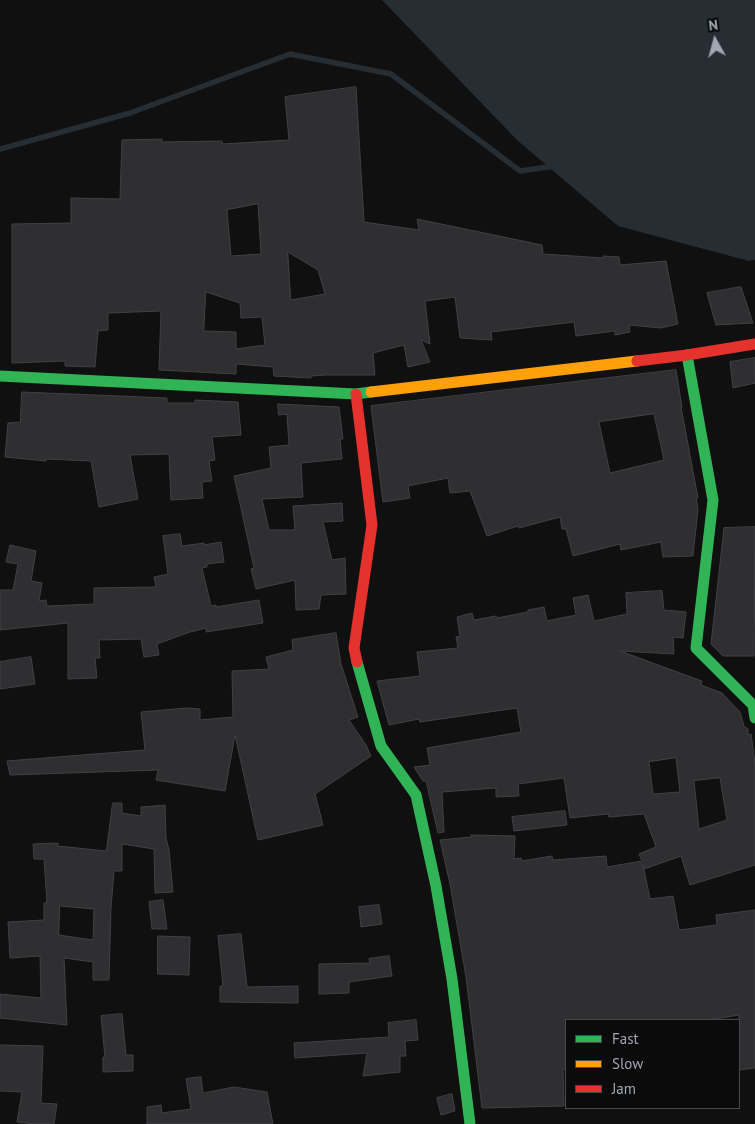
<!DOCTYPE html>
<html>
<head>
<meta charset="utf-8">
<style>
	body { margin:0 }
	#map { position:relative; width:755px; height:1124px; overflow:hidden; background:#101011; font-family:"PT Sans",sans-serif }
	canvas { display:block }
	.legend { position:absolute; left:565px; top:1019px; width:175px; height:90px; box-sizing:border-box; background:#0b0b0c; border:1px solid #47494e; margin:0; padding:6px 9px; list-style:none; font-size:15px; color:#a1a6b2 }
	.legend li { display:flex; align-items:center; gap:10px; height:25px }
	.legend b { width:25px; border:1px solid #47494e }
	.north { position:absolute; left:690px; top:15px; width:50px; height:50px; -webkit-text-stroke:4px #0b0b0c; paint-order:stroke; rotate:353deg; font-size:14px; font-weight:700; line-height:20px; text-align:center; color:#a1a6b2 }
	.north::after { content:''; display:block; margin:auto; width:18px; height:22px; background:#a1a6b2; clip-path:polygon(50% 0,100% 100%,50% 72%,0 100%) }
</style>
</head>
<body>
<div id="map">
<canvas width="755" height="1124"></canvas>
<ul class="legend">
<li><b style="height:6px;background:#30b455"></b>Fast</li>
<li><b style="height:6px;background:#ff9f0a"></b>Slow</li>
<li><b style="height:6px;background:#e5322d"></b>Jam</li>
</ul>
<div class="north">N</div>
</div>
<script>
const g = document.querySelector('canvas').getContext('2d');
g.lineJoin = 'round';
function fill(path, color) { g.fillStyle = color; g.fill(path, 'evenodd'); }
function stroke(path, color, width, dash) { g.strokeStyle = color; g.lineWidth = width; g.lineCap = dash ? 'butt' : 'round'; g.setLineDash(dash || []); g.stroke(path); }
fill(new Path2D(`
	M382,0H755V260L749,261L618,226L518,141Z`), '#262d33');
stroke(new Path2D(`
	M0,149L130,113L290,54L391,74L520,171L555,166`), '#262d33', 5.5);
const building = new Path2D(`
	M356,87L364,222L419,230L417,219L542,245L543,254L604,258L603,256L619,257L620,265L666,261L678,324L661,328L629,325L630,332L615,335V331L576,336L574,322L491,332L492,340L460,338L455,297L425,301L430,344L421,340L430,362L408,367L404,345L373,353L375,375H325L311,376V378L274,376L273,367L236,364V374L159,370L161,311L108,313V330L98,331L95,367L65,366V361L12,363V224L71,223V198L120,199L122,140L162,139V142L222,141V144L289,140L285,97ZM258,204L261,254L231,256L227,210ZM288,252L318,270L325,294L291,300ZM206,292L240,303L241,318L262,317L265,345L236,349V332L204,331Z
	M741,287L753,323L716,325L707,293Z
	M755,358V383L733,388L730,362Z
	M676,370L682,407H681L698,498H696L698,509L693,556L663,557L661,542L621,550L620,544L573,556L566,529H562L560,517L519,528L518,526L487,536L470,491L450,493L448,478L408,486L410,498L383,502L371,406ZM654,414L664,460L610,473L599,422Z
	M22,392L167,398V403H195V400L238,402L241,435L212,437L215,460L209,461L212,481L202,482L203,498L171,500L169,454L130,455L138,499L99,507L91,461L46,459V461L5,457L8,423L20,422Z
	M278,404L339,407L343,439H340L342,459L301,463L303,497L262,499L269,530H295L293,506L342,503L343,521L323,522L332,560L345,558L346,594L321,595L319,609L296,610L295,580L256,589L251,569L254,568L234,476L271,468L269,447L289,445L287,414L279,415Z
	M755,527L754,656H723L711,644L724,528Z
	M180,534L182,546L204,543V545L221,542L224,562L207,564V567L202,568L211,606L216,605V607L259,600L263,623L206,632V628L190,632L157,644L159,655L144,657L141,639L99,640L100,658H95L97,678L68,679V623L0,630V590H13L18,564L6,562L10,545L36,551L31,581L42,583L39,601L46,600L47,606L94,604V588L156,587L154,577L168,574L163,536Z
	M662,591L664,610L686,612L683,638L673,637L674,654L620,651L702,681L701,685L722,693L740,712L744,726L748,729V735L751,734L755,763V865L690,885L681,856L644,869L643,865L650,899L673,896L679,930L717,925L716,915L755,910V1068L739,1070V1015L709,1020H566V1069L563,1070L564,1106L482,1108L466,977L450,884L440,840L471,837V835L515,836L514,859L521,858L522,861L552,856L553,860L606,856L607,867L642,861L639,854L656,847L644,814L609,817L608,814L570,818L564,778L518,784L519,796L496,797V788L442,792L444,832L438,833L426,781H423L414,767L430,765L427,748L521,732L517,708L420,722L419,719L389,725L377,681L420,676L417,652L458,648L456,637L460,636L457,617L472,613L474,620L496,616L497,618L528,612V610L544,607L547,621L576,615L573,598L588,595L594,621L627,614L626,593ZM676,758L680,792L653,794L649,762ZM720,778L727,820L699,829L694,781Z
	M336,633L341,664L358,717L349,720L366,745L371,756L315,794L323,825L258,840L235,735L225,791L156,780L158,770L10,775L7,761L145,750L141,712L186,708L200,709V720L233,717L232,671L269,669L266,657L293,650L292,640Z
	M31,657L35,684L0,689V662Z
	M113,803H122V813L141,816V807L165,805L166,838L169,850L173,892L155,893L154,849L122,844V871H114L111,908L109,980H93V962L64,958L67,1025L0,1018V994L41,998L40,956L10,958L8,922L44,920V903H47L44,859H34L33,844L58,843V846L106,851ZM60,906L94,909L93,940L59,935Z
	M565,811L567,825L514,831L512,817Z
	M163,900L167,929H152L149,902Z
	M379,905L382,924L361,927L359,907Z
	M241,934L247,987L298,986V1003L220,1002V986H223L218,936Z
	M158,936L190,937L189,975L158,974Z
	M389,956L392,976L349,982V993L319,994V964L370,963L369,959Z
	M122,1014L126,1055H133V1071L103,1072V1057H105L101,1016Z
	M416,1020L418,1040L405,1041L406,1056H400V1072L363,1076L367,1053L295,1058L294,1043L389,1037L388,1023Z
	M0,1045L43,1046L41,1103L57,1104L54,1124H34L17,1122L22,1092L0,1091Z
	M201,1077L203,1093L234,1087L267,1092L273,1124H147V1107L161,1105L162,1113L191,1109L186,1079Z
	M452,1094L455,1111L441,1115L437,1098Z`);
fill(building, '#2f2f31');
stroke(building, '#404144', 1);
stroke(new Path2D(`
	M687,355L713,500L696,648L753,705L755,718
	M0,376L356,394L371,392
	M357,662L381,746L416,795L436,886L452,979L470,1124`), '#30b455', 11);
stroke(new Path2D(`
	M371,392L637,361`), '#ff9f0a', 11);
stroke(new Path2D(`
	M637,361L687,355L755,344
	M356,394L372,525L354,648L357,662`), '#e5322d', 11);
</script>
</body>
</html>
